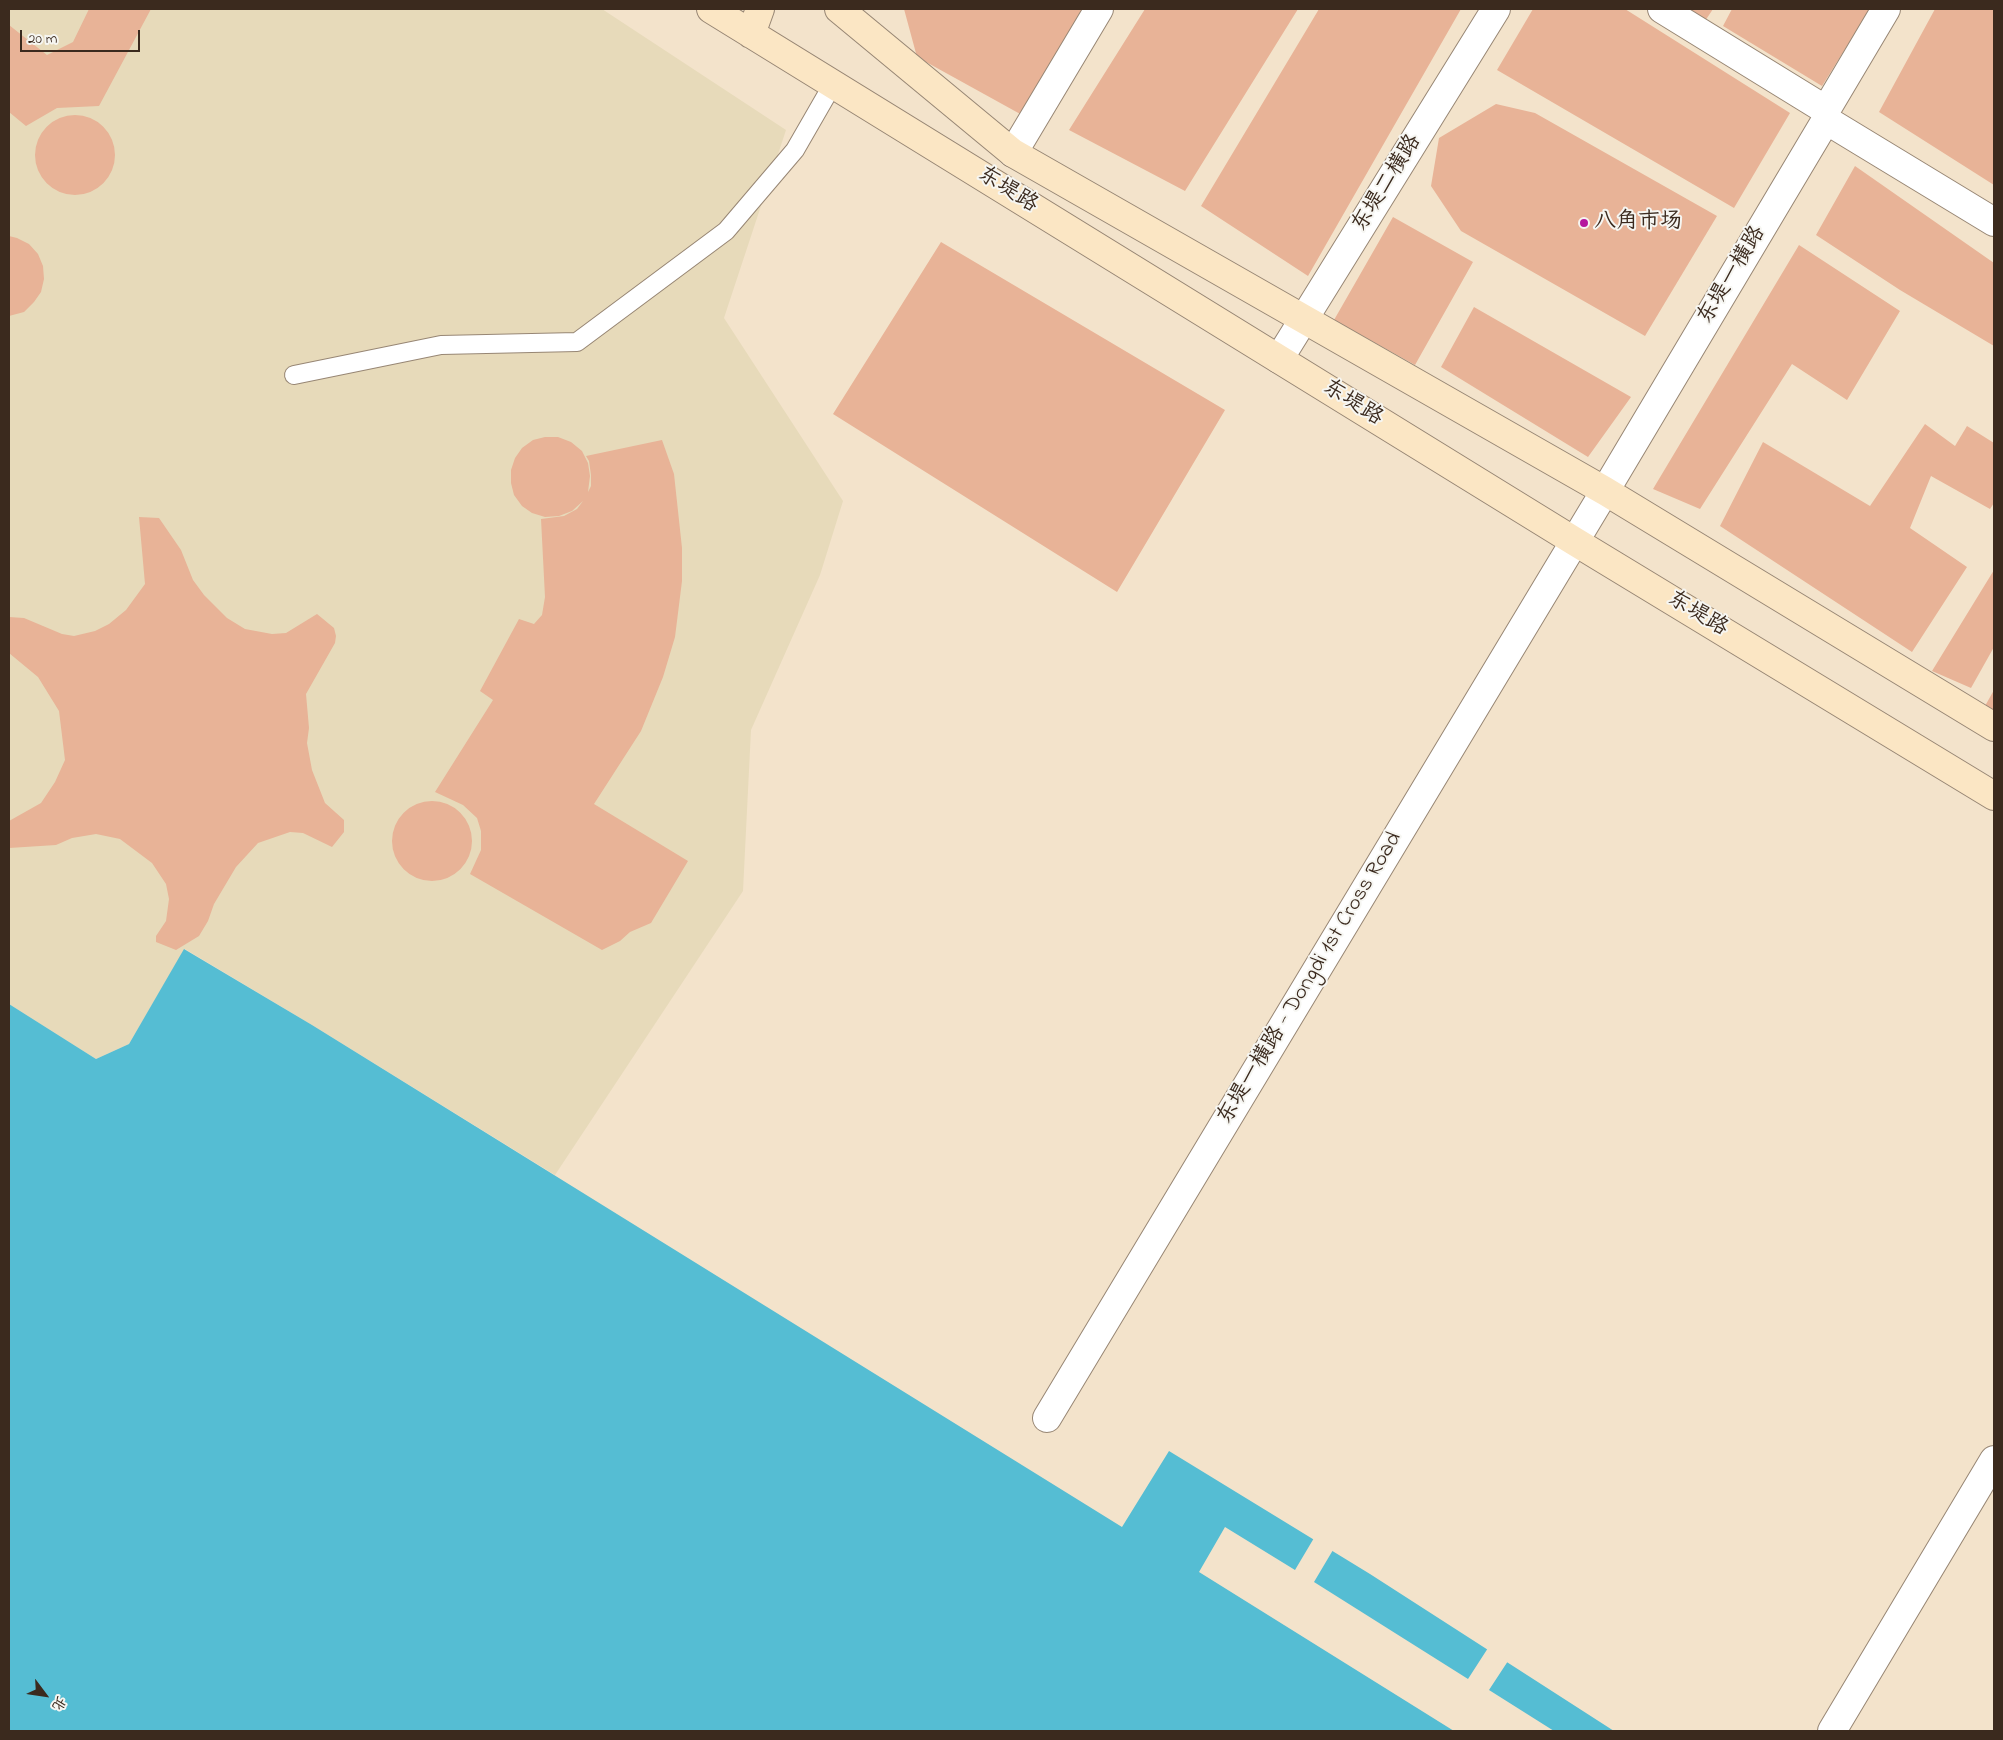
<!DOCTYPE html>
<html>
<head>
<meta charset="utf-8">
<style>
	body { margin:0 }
	#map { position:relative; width:2003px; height:1740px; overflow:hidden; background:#f3e3cb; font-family:"Indie Flower","LXGW WenKai TC",sans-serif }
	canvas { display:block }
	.frame { position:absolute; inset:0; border:10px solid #3b2a1e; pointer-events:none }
	.north { position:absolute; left:20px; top:1670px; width:50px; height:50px; -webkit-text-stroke:4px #f6f6f2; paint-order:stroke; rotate:121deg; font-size:14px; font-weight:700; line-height:20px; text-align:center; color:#3b2a1e }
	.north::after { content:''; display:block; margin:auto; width:18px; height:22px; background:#3b2a1e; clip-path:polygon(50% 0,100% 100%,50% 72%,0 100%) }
	.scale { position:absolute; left:20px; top:30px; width:120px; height:22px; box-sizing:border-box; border:2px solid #3b2a1e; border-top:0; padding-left:6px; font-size:15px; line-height:18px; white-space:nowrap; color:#3b2a1e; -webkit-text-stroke:4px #f6f6f2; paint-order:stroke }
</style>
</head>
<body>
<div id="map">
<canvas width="2003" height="1740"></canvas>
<div class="frame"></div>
<div class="north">北</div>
<div class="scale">20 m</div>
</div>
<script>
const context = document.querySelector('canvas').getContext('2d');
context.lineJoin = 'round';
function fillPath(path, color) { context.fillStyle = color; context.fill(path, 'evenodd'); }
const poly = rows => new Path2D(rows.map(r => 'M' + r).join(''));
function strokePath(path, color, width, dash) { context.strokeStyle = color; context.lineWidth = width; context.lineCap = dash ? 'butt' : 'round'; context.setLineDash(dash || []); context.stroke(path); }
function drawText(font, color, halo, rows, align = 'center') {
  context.font = font + ' "Indie Flower","LXGW WenKai TC",sans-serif'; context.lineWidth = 4; context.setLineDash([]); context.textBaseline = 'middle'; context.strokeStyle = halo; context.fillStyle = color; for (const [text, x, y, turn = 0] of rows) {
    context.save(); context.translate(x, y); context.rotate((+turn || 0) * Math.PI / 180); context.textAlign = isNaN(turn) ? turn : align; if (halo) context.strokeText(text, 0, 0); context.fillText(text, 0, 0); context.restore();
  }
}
const built = poly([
	[9,9,602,9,786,130,724,318,843,501,820,575,751,730,743,891,555,1175,312,1025,185,949,129,1044,96,1059,9,1004]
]);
const water = poly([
	[184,949,312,1025,1122,1527,1169,1451,1370,1574,1614,1731,9,1731,9,1004,96,1059,129,1044]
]);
const pier = poly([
	[1225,1527,1295,1570,1314,1538,1333,1550,1314,1582,1468,1679,1488,1648,1508,1661,1489,1690,1554,1731,1454,1731,1199,1572]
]);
const building = poly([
	[89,9,151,9,99,106,57,108,26,126,9,112,9,25,47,55,73,42],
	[904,9,1082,9,1022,115,917,57],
	[1145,9,1298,9,1185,191,1069,130],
	[1319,9,1461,9,1308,276,1201,206],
	[1533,9,1625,9,1790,113,1734,208,1497,70],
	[1678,9,1713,9,1703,24],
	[1732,9,1870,9,1822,86,1723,26],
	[1935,9,1994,9,1994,185,1879,112],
	[1496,104,1535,113,1717,216,1645,336,1461,231,1431,186,1439,138],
	'35 155a40 40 0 1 1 80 0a40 40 0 1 1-80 0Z',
	[1855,166,1994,263,1994,346,1900,290,1816,235],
	[1393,217,1473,262,1415,365,1334,320],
	[9,236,17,238,29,244,38,254,43,266,44,279,41,292,34,302,24,312,9,316],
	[941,242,1225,410,1117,592,833,414],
	[1799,245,1900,311,1847,400,1792,364,1700,509,1653,489],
	[1474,307,1631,397,1588,457,1441,367],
	[1925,424,1955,446,1967,426,1994,443,1994,503,1990,509,1931,476,1910,528,1967,567,1912,652,1720,526,1763,442,1870,506],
	[545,437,558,437,571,442,582,451,588,463,590,476,588,492,591,486,591,475,589,461,586,456,662,440,674,474,682,548,682,581,675,637,663,677,641,731,594,804,688,861,651,923,630,932,620,941,602,950,470,874,481,850,481,831,477,818,463,805,435,792,493,700,480,691,519,619,534,624,542,615,545,597,541,519,564,516,577,509,583,501,572,511,559,516,545,517,532,513,522,506,514,495,511,483,511,470,515,458,522,448,533,440],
	[139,517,159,518,181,550,193,580,204,595,227,618,245,629,272,634,286,633,317,614,334,628,336,636,335,643,306,694,309,728,307,743,312,770,325,803,344,820,344,832,332,847,303,833,290,832,258,843,236,867,214,904,208,921,199,936,176,950,156,942,156,936,166,921,169,899,166,884,152,863,120,839,96,834,72,838,56,845,9,848,9,821,41,803,55,782,65,760,59,711,38,677,9,653,9,617,24,618,62,634,74,636,95,631,109,624,126,610,145,584],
	[1994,570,1994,647,1971,688,1932,671],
	[1994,690,1994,712,1985,706],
	'392 841a40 40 0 1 1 80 0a40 40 0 1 1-80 0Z'
]);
const service = poly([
	[294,375,441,345,577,342,726,231,795,150,833,84]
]);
const minor = poly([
	[1662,9,1826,110],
	[1826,120,1994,222],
	[1013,153,1099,9],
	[1279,359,1496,9],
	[1047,1418,1605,491,1826,120,1826,110,1886,9],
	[1832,1731,1994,1460]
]);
const secondary = poly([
	[711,9,1574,541,1994,796],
	[839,9,1013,153,1605,491,1994,727],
	[751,34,760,9]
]);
const markers = [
	[1584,223,5,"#b5179e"]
];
const streetNames = [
	["东堤二横路",1388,184,-58],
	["东堤路",1007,191,32],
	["东堤一横路",1733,276,-59],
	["东堤路",1352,404,32],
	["东堤路",1697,615,31],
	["东堤一横路 - Dongdi 1st Cross Road",1311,979,-59]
];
const poiNames = [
	["八角市场",1594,223]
];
fillPath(built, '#e7daba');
fillPath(water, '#55bdd3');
fillPath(pier, '#f3e3cb');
fillPath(building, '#e8b397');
strokePath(service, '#978674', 20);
strokePath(minor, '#978674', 30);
strokePath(secondary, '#978674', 30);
strokePath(service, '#fff', 18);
strokePath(minor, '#fff', 28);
strokePath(secondary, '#fbe6c4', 28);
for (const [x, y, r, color] of markers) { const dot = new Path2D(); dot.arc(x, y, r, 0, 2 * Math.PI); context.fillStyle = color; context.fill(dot); strokePath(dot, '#f6f6f2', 2); }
drawText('22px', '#3b2a1e', '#f6f6f2', streetNames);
drawText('22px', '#3b2a1e', '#f6f6f2', poiNames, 'left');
</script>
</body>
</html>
